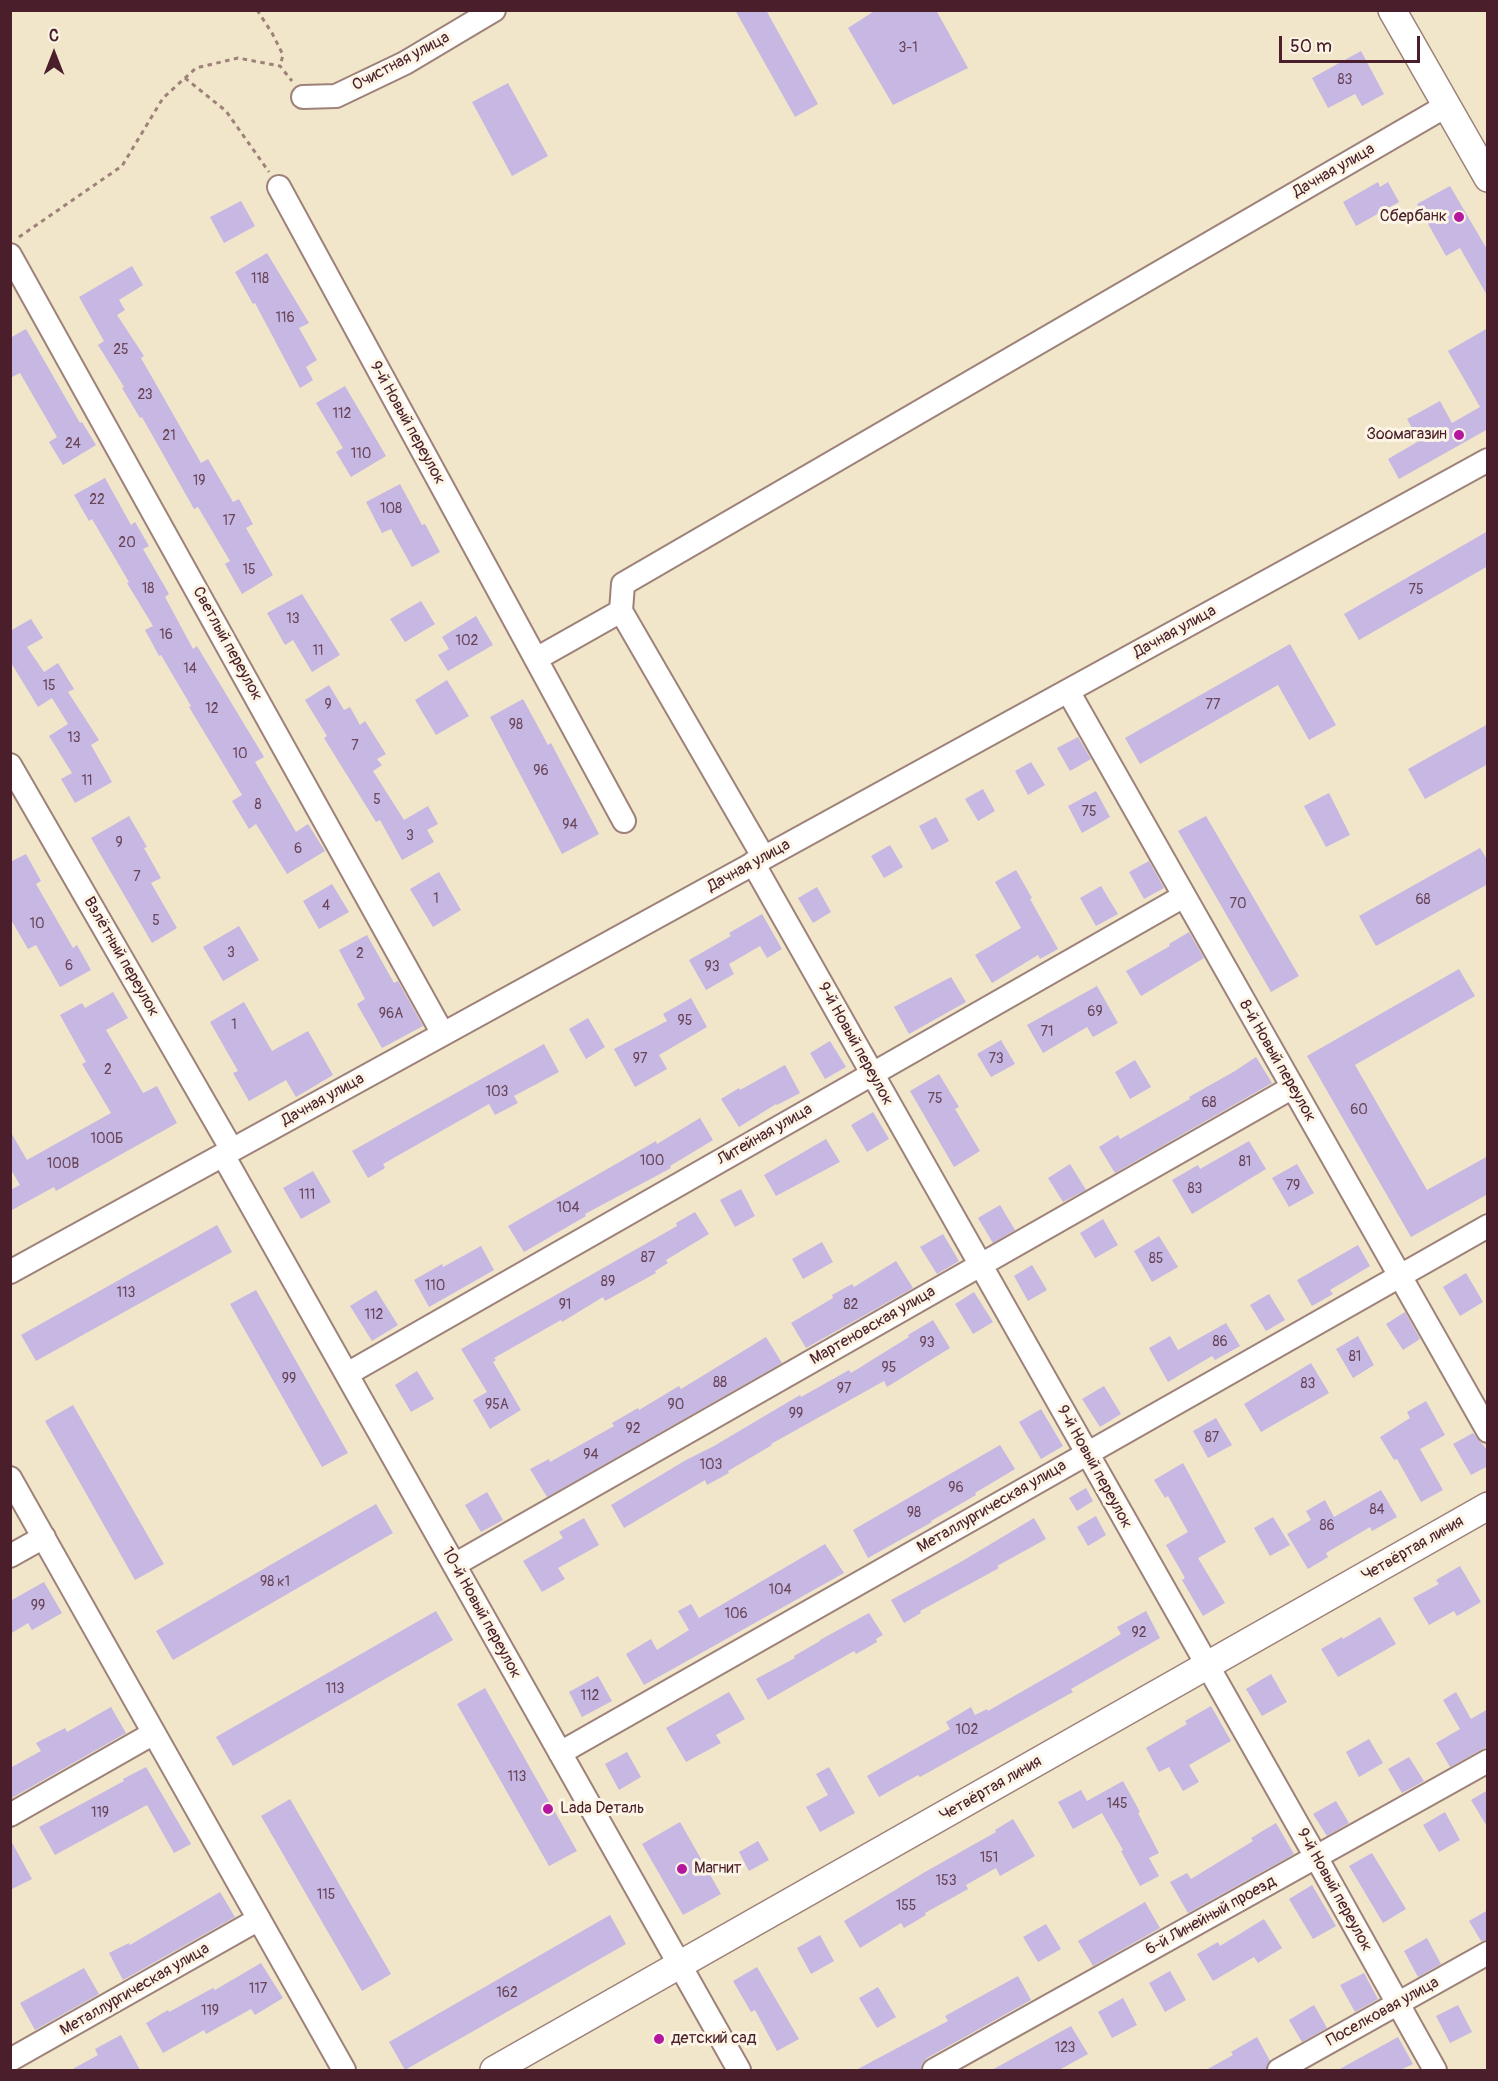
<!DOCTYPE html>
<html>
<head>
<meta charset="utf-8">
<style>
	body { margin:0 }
	#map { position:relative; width:1498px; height:2081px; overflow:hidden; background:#f1e6ca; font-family:Pangolin,sans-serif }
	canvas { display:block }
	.frame { position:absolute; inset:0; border:12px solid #4a1f2b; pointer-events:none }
	.north { position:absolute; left:24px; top:24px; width:60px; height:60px; -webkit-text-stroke:4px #fcf5e5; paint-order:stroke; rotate:0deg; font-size:16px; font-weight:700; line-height:24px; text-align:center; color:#4a1f2b }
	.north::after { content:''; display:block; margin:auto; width:21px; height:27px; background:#4a1f2b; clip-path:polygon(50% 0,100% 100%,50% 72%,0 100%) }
	.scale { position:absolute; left:1279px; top:36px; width:141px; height:27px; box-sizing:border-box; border:3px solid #4a1f2b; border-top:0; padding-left:8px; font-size:18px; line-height:21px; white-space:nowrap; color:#4a1f2b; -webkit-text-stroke:4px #fcf5e5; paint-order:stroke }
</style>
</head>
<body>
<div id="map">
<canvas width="1498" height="2081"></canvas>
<div class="frame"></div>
<div class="north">С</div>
<div class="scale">50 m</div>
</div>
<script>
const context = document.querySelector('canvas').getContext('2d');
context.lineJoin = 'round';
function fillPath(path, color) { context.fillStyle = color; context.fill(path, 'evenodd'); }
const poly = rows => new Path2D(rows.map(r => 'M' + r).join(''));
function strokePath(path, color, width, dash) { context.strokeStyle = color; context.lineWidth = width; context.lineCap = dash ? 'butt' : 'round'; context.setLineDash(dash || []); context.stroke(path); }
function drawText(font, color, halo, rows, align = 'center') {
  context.font = font + ' Pangolin,sans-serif'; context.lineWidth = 6; context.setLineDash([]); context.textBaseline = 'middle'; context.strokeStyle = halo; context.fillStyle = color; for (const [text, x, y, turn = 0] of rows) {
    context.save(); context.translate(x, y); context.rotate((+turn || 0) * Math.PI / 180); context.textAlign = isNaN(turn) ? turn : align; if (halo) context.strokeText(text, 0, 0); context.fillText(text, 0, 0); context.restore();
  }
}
const building = poly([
	[735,10,766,10,818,104,795,117],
	[876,10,936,10,968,68,893,105,848,28],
	[1361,51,1384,94,1362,106,1355,94,1328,108,1312,78],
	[508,83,548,156,512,176,472,102],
	[1378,182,1380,187,1388,182,1399,202,1356,226,1343,202],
	[1450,186,1488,251,1488,297,1460,248,1446,256,1417,204],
	[241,201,255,226,224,243,210,217],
	[267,253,309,323,299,328,317,360,306,367,313,380,300,388,255,303,253,304,235,272],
	[132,266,143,285,119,300,125,310,117,315,144,356,141,358,201,463,208,459,233,502,239,499,253,524,246,528,273,575,242,594,225,564,230,561,198,507,194,509,142,417,140,418,122,388,124,387,98,345,104,341,79,297],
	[1488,328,1488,429,1399,479,1388,459,1419,441,1407,419,1440,401,1452,423,1480,407,1448,351],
	[26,329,80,423,82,422,96,445,63,465,49,442,57,437,20,373,10,378,10,338],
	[345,386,386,456,351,477,336,452,343,448,316,403],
	[105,478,131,525,135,522,149,546,143,549,169,594,165,597,193,649,197,646,264,757,255,762,296,832,308,824,325,851,287,874,256,824,249,829,232,801,242,795,189,707,191,706,161,655,159,656,145,630,153,626,127,583,129,582,92,519,89,521,74,495],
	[400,484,422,525,425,524,440,552,412,567,391,529,382,533,366,502],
	[1488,531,1488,566,1359,640,1344,614],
	[302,594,340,655,312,672,293,640,285,645,267,613],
	[421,601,435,624,405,642,390,619],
	[476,616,493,645,448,671,438,655,449,649,442,637],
	[31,619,43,638,27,647,44,672,58,663,74,689,68,692,99,740,91,745,112,782,75,803,61,779,72,773,49,736,68,724,52,698,38,707,10,661,10,631],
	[1290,644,1336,725,1309,740,1278,685,1140,764,1125,738],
	[447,680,469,716,436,735,415,700],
	[329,685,344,710,350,707,360,725,365,721,386,754,377,759,382,765,373,771,404,820,428,806,438,824,427,830,434,842,402,860,380,820,376,822,324,738,327,736,305,700],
	[523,699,548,745,551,743,599,834,562,854,490,717],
	[1488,724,1488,764,1425,799,1408,769],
	[1078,737,1091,759,1070,771,1057,748],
	[1031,762,1045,785,1028,795,1015,771],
	[983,789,995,811,978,821,965,799],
	[1096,791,1110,817,1082,833,1068,806],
	[1329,793,1350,835,1326,847,1304,806],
	[129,816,147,847,144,848,161,878,151,883,177,928,152,943,91,838],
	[1206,816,1299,976,1271,992,1178,831],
	[936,817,949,841,932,850,919,826],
	[890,845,903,867,884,878,871,856],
	[1480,848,1488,861,1488,884,1376,946,1359,916],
	[26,854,41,881,36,884,73,948,77,945,91,970,60,987,36,945,28,949,10,918,10,862],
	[1149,861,1164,888,1144,899,1129,872],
	[1016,870,1032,898,1030,899,1058,949,1040,959,1038,955,992,983,975,955,1021,928,995,882],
	[439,872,461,910,433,927,410,889],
	[332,884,349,912,319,929,303,901],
	[1101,886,1118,914,1096,926,1080,898],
	[817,887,831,912,813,923,798,898],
	[762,914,782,949,767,958,760,946,729,964,734,974,706,990,689,960,731,936,729,933],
	[239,926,259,960,223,981,203,947],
	[1189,932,1204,958,1141,996,1126,971,1170,946,1169,944],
	[367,935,394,983,398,981,423,1026,382,1048,357,1004,365,999,339,950],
	[1459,969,1475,996,1355,1065,1427,1190,1488,1156,1488,1194,1411,1237,1307,1056],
	[951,977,966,1002,909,1034,894,1007],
	[1097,986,1118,1023,1093,1037,1087,1027,1043,1053,1027,1025],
	[113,992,128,1018,106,1030,143,1093,157,1086,177,1123,56,1191,54,1187,10,1211,10,1190,20,1185,10,1168,10,1131,27,1160,111,1113,82,1064,86,1062,60,1015,82,1003,85,1008],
	[691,998,707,1027,659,1055,667,1069,635,1087,614,1049,667,1021,663,1014],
	[244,1002,272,1051,308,1031,333,1075,296,1097,286,1080,249,1101,233,1073,238,1071,210,1022],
	[588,1018,605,1047,586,1059,569,1029],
	[1001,1040,1015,1064,991,1077,977,1054],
	[830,1041,846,1067,825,1079,810,1053],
	[544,1044,559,1072,514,1096,518,1103,495,1115,489,1104,383,1164,385,1168,368,1178,352,1151],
	[1256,1057,1272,1083,1115,1173,1099,1147,1118,1135,1120,1139,1190,1099,1189,1097,1235,1071],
	[1135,1060,1151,1087,1130,1099,1115,1072],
	[785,1065,800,1093,777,1105,776,1104,739,1127,721,1099,739,1088,740,1090],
	[939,1074,959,1107,955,1109,980,1151,954,1167,910,1091],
	[873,1112,889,1139,867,1152,851,1125],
	[700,1118,713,1140,670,1166,671,1168,585,1214,586,1216,524,1252,508,1226,656,1141,657,1144],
	[826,1139,840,1162,776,1196,764,1175],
	[1249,1141,1266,1169,1192,1214,1172,1180,1198,1165,1200,1169],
	[1070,1164,1086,1190,1063,1202,1048,1178],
	[1297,1164,1314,1193,1289,1207,1272,1178],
	[313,1171,331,1202,301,1219,283,1188],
	[741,1189,755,1216,735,1227,720,1200],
	[1000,1205,1015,1230,993,1243,978,1218],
	[695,1212,709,1234,666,1260,668,1263,655,1271,656,1273,605,1301,603,1297,562,1322,561,1320,494,1358,496,1360,493,1362,521,1410,490,1429,473,1400,487,1392,461,1349,677,1226,676,1223],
	[1103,1219,1118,1245,1095,1258,1080,1233],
	[217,1225,232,1252,36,1361,21,1335],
	[943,1234,959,1261,937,1274,920,1247],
	[1159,1236,1178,1267,1152,1282,1134,1251],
	[822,1242,833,1262,803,1279,792,1259],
	[1358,1245,1370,1266,1330,1290,1333,1294,1312,1306,1297,1280],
	[481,1246,494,1270,429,1307,414,1280,442,1264,443,1267],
	[896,1261,913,1288,806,1348,791,1323,833,1298,832,1295,852,1284,854,1287],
	[1032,1265,1047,1290,1028,1301,1014,1276],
	[1466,1273,1483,1302,1460,1316,1443,1287],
	[256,1290,348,1453,322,1467,230,1304],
	[376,1290,398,1325,372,1341,350,1306],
	[974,1292,993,1322,973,1334,955,1304],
	[1269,1294,1285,1320,1266,1331,1250,1305],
	[1405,1312,1420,1339,1403,1350,1386,1324],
	[933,1320,950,1348,887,1387,884,1381,771,1444,772,1445,728,1471,729,1473,707,1485,705,1480,624,1528,611,1505,686,1460,714,1446,800,1395,801,1397,849,1370,851,1373,909,1337,908,1335],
	[1226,1323,1240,1346,1215,1360,1212,1356,1168,1382,1149,1348,1170,1336,1178,1350],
	[1358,1336,1374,1365,1353,1378,1336,1349],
	[766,1337,782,1363,547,1497,530,1469,549,1459,550,1462,614,1426,612,1423,638,1408,639,1410,679,1386,681,1389],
	[1311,1363,1329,1393,1261,1432,1244,1404],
	[417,1371,434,1399,411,1412,395,1385],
	[1104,1386,1121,1414,1100,1427,1082,1399],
	[1426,1401,1445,1435,1420,1449,1443,1490,1421,1502,1397,1459,1394,1460,1380,1437,1410,1418,1407,1412],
	[73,1405,164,1564,135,1580,45,1421],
	[1041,1409,1063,1446,1041,1459,1019,1422],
	[1216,1418,1232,1445,1208,1458,1193,1431],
	[1473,1433,1488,1451,1488,1466,1471,1475,1453,1444],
	[1000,1445,1015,1469,975,1493,976,1495,931,1521,932,1522,868,1558,853,1530],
	[1183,1463,1226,1542,1198,1558,1225,1603,1203,1616,1182,1580,1185,1578,1166,1545,1188,1532,1168,1496,1165,1498,1154,1480],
	[1086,1488,1093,1501,1077,1511,1069,1498],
	[1381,1490,1397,1517,1372,1531,1370,1527,1326,1553,1328,1557,1308,1569,1287,1534,1311,1520,1306,1511,1325,1500,1334,1517],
	[487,1492,503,1520,481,1532,465,1505],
	[376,1504,393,1533,173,1660,156,1631],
	[1096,1516,1106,1535,1088,1546,1077,1527],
	[1273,1517,1290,1545,1270,1556,1254,1528],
	[584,1518,599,1545,558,1568,565,1579,542,1592,523,1561,563,1538,559,1532],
	[1034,1518,1046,1539,997,1566,999,1568,920,1611,921,1613,904,1623,891,1600,959,1563],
	[825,1544,844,1573,644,1685,626,1654,651,1639,657,1650,689,1630,678,1611,691,1604,699,1618],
	[1460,1566,1481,1602,1457,1616,1454,1611,1429,1625,1413,1598,1439,1584,1436,1580],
	[44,1582,62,1613,32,1630,28,1623,10,1634,10,1601],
	[436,1611,453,1640,233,1766,216,1737],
	[1146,1611,1160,1638,1071,1689,1073,1692,920,1777,918,1775,879,1797,867,1776,950,1729,946,1722,971,1707,975,1715,987,1709,988,1711,1084,1656,1121,1634,1117,1627],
	[869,1613,883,1635,876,1639,877,1642,856,1654,854,1651,768,1700,756,1679,795,1658,794,1656,820,1641,820,1640],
	[1380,1617,1396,1644,1338,1677,1321,1649,1342,1637,1343,1639],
	[1271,1674,1287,1702,1262,1716,1246,1689],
	[598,1676,612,1701,582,1717,569,1692],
	[485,1688,577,1851,549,1866,457,1704],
	[729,1692,745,1719,716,1735,721,1743,686,1762,666,1728],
	[1456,1692,1471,1719,1488,1709,1488,1746,1450,1767,1436,1743,1460,1729,1443,1700],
	[1211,1706,1231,1741,1189,1765,1199,1782,1183,1791,1169,1767,1159,1772,1146,1748,1187,1724,1185,1721],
	[111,1707,126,1733,10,1799,10,1768,41,1751,36,1743,65,1728,67,1732],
	[1369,1739,1383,1763,1359,1777,1346,1752],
	[627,1752,641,1777,619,1790,605,1764],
	[1409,1757,1424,1781,1402,1793,1388,1769],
	[146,1767,191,1844,174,1853,147,1805,55,1855,39,1827,124,1781,123,1779],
	[829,1767,855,1813,820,1832,806,1807,828,1795,816,1774],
	[1123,1781,1140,1812,1138,1813,1159,1853,1149,1858,1159,1876,1140,1886,1121,1851,1123,1850,1102,1813,1073,1829,1058,1802,1081,1790,1087,1801],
	[1488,1790,1488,1828,1471,1800],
	[290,1799,391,1974,362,1991,261,1816],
	[1336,1801,1349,1823,1327,1836,1313,1814],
	[1445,1812,1460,1840,1439,1852,1423,1825],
	[1013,1819,1035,1856,1000,1876,996,1868,966,1885,968,1889,925,1913,926,1915,904,1928,901,1923,860,1948,844,1921,925,1872,996,1832,995,1830],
	[680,1822,721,1894,683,1915,642,1844],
	[1276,1823,1294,1854,1188,1913,1170,1882,1187,1873,1191,1879,1253,1841,1251,1838],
	[10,1839,32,1879,10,1890],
	[758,1841,769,1860,749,1871,739,1852],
	[1372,1853,1406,1909,1383,1923,1349,1866],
	[1312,1885,1336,1926,1313,1939,1289,1899],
	[220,1892,235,1917,123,1980,109,1953,129,1943,130,1945],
	[1145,1902,1160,1928,1093,1966,1078,1941],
	[1488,1910,1488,1940,1481,1941,1469,1921],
	[610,1915,626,1944,405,2070,389,2042],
	[1264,1919,1282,1948,1258,1963,1254,1957,1213,1981,1197,1954,1218,1942,1220,1946],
	[1046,1924,1061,1949,1038,1962,1023,1937],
	[820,1935,834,1961,811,1974,797,1948],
	[1427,1938,1441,1964,1418,1977,1404,1951],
	[261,1963,283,1998,255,2015,251,2009,206,2034,204,2030,163,2053,146,2023,168,2010,169,2012,213,1988,215,1990],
	[757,1967,799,2039,777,2051,755,2010,751,2012,733,1981],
	[84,1968,99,1994,35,2030,20,2003],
	[1170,1971,1186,2000,1165,2012,1149,1983],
	[1364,1973,1378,1999,1355,2012,1340,1985],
	[1018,1976,1031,2000,927,2058,922,2064,921,2070,856,2070,948,2021,945,2016],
	[878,1987,896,2017,877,2028,859,1998],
	[1123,1998,1137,2025,1112,2038,1098,2012],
	[1314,2005,1327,2028,1302,2042,1289,2020],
	[1458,2005,1472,2032,1450,2043,1436,2016],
	[1071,2026,1088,2054,1059,2070,992,2070],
	[121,2035,140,2070,71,2070,98,2055,95,2049],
	[1257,2037,1270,2061,1266,2070,1206,2070,1233,2055,1231,2052],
	[1398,2037,1413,2064,1400,2070,1338,2070]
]);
const path = poly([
	[257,10,272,33,283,55,280,66],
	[185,78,226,111,269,172],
	[19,237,122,166,163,98,196,68,238,58,280,66,292,81]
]);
const minor = poly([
	[303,97,336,96,405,63,494,10],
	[279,187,624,821],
	[10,255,443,1034],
	[621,611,623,584,1446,106],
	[536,659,621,611,764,858],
	[1068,691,1488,1431],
	[10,765,232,1150],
	[753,863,1316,1857,1435,2070],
	[223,1155,739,2070],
	[10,1272,1488,460],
	[347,1374,1184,896],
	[10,1478,344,2070],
	[10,1556,44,1537],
	[454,1565,1293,1087],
	[560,1753,1488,1226],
	[10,1815,154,1733],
	[10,2060,259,1919],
	[934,2070,1488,1761],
	[1279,2070,1488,1953]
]);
const tertiary = poly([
	[1392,10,1488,178],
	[494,2070,1488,1506]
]);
const markers = [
	[1459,217,6,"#b5179e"],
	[1459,435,6,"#b5179e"],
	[548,1809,6,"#b5179e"],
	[682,1869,6,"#b5179e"],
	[659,2039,6,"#b5179e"]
];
const numberNames = [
	["3-1",908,48],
	["83",1345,80],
	["118",260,279],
	["116",285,318],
	["25",121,350],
	["23",145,395],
	["112",342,414],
	["21",169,436],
	["24",73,444],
	["110",361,454],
	["19",199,481],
	["22",97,500],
	["108",391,509],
	["17",229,521],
	["20",127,543],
	["15",249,570],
	["18",148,589],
	["75",1416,590],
	["13",293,619],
	["16",166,635],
	["102",467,641],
	["11",318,651],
	["14",190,669],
	["15",49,686],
	["9",328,705],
	["77",1213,705],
	["12",212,709],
	["98",516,725],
	["13",74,738],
	["7",355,746],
	["10",240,754],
	["96",541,771],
	["11",87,781],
	["5",377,800],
	["8",258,805],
	["75",1089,812],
	["94",570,825],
	["3",410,836],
	["9",119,843],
	["6",298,849],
	["7",137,877],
	["1",436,899],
	["68",1423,900],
	["70",1238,904],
	["4",326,906],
	["5",156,921],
	["10",37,924],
	["3",231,953],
	["2",360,954],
	["6",69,966],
	["93",712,967],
	["69",1095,1012],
	["96А",391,1014],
	["95",685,1021],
	["1",234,1025],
	["71",1047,1032],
	["97",640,1059],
	["73",996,1059],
	["2",108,1070],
	["103",497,1092],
	["75",935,1099],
	["68",1209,1103],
	["60",1359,1110],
	["100Б",107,1139],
	["100",652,1161],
	["81",1245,1162],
	["100В",63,1164],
	["79",1293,1186],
	["83",1195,1189],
	["111",307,1195],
	["104",568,1208],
	["87",648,1258],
	["85",1156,1259],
	["89",608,1282],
	["110",435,1286],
	["113",126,1293],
	["91",565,1305],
	["82",851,1305],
	["112",374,1315],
	["86",1220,1342],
	["93",927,1343],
	["81",1355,1357],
	["95",889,1368],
	["99",289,1379],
	["88",720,1383],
	["83",1308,1384],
	["97",844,1389],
	["95А",497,1405],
	["90",676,1405],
	["99",796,1414],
	["92",633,1429],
	["87",1212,1438],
	["94",591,1455],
	["103",711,1465],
	["96",956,1488],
	["84",1377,1510],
	["98",914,1513],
	["86",1327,1526],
	["98 к1",275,1582],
	["104",780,1590],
	["99",38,1606],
	["106",736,1614],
	["92",1139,1633],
	["113",335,1689],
	["112",590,1696],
	["102",967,1730],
	["113",517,1777],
	["145",1117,1804],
	["119",100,1813],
	["151",989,1858],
	["153",946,1881],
	["115",326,1895],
	["155",906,1906],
	["117",258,1989],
	["162",507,1993],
	["119",210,2011],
	["123",1065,2048]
];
const streetNames = [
	["Очистная улица",401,62,-28],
	["Дачная улица",1334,171,-30],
	["9-й Новый переулок",407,423,61],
	["Дачная улица",1175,632,-29],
	["Светлый переулок",227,644,61],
	["Дачная улица",749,866,-29],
	["Взлётный переулок",121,957,60],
	["9-й Новый переулок",855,1044,61],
	["8-й Новый переулок",1277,1061,60],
	["Дачная улица",323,1100,-29],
	["Литейная улица",765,1135,-30],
	["Мартеновская улица",873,1326,-30],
	["9-й Новый переулок",1094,1467,61],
	["Металлургическая улица",992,1507,-30],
	["Четвёртая линия",1413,1549,-30],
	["10-й Новый переулок",481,1613,61],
	["Четвёртая линия",991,1789,-30],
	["9-й Новый переулок",1334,1890,61],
	["6-й Линейный проезд",1211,1916,-29],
	["Металлургическая улица",135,1990,-30],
	["Поселковая улица",1383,2012,-29]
];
const poiNames = [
	["Сбербанк",1447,217,"right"],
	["Зоомагазин",1447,435,"right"],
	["Lada Dеталь",560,1809],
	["Магнит",694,1869],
	["детский сад",671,2039]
];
fillPath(building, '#c6b7e3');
strokePath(minor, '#9e827a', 26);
strokePath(tertiary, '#9e827a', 30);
strokePath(path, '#9e827a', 3, [4.5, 4.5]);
strokePath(minor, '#fff', 22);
strokePath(tertiary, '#fff', 27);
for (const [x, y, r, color] of markers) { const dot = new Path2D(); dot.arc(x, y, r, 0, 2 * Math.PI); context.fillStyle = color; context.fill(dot); strokePath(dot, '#fcf5e5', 2); }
drawText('14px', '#694559', null, numberNames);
drawText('16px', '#4a1f2b', '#fcf5e5', streetNames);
drawText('16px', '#4a1f2b', '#fcf5e5', poiNames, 'left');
</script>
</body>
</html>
